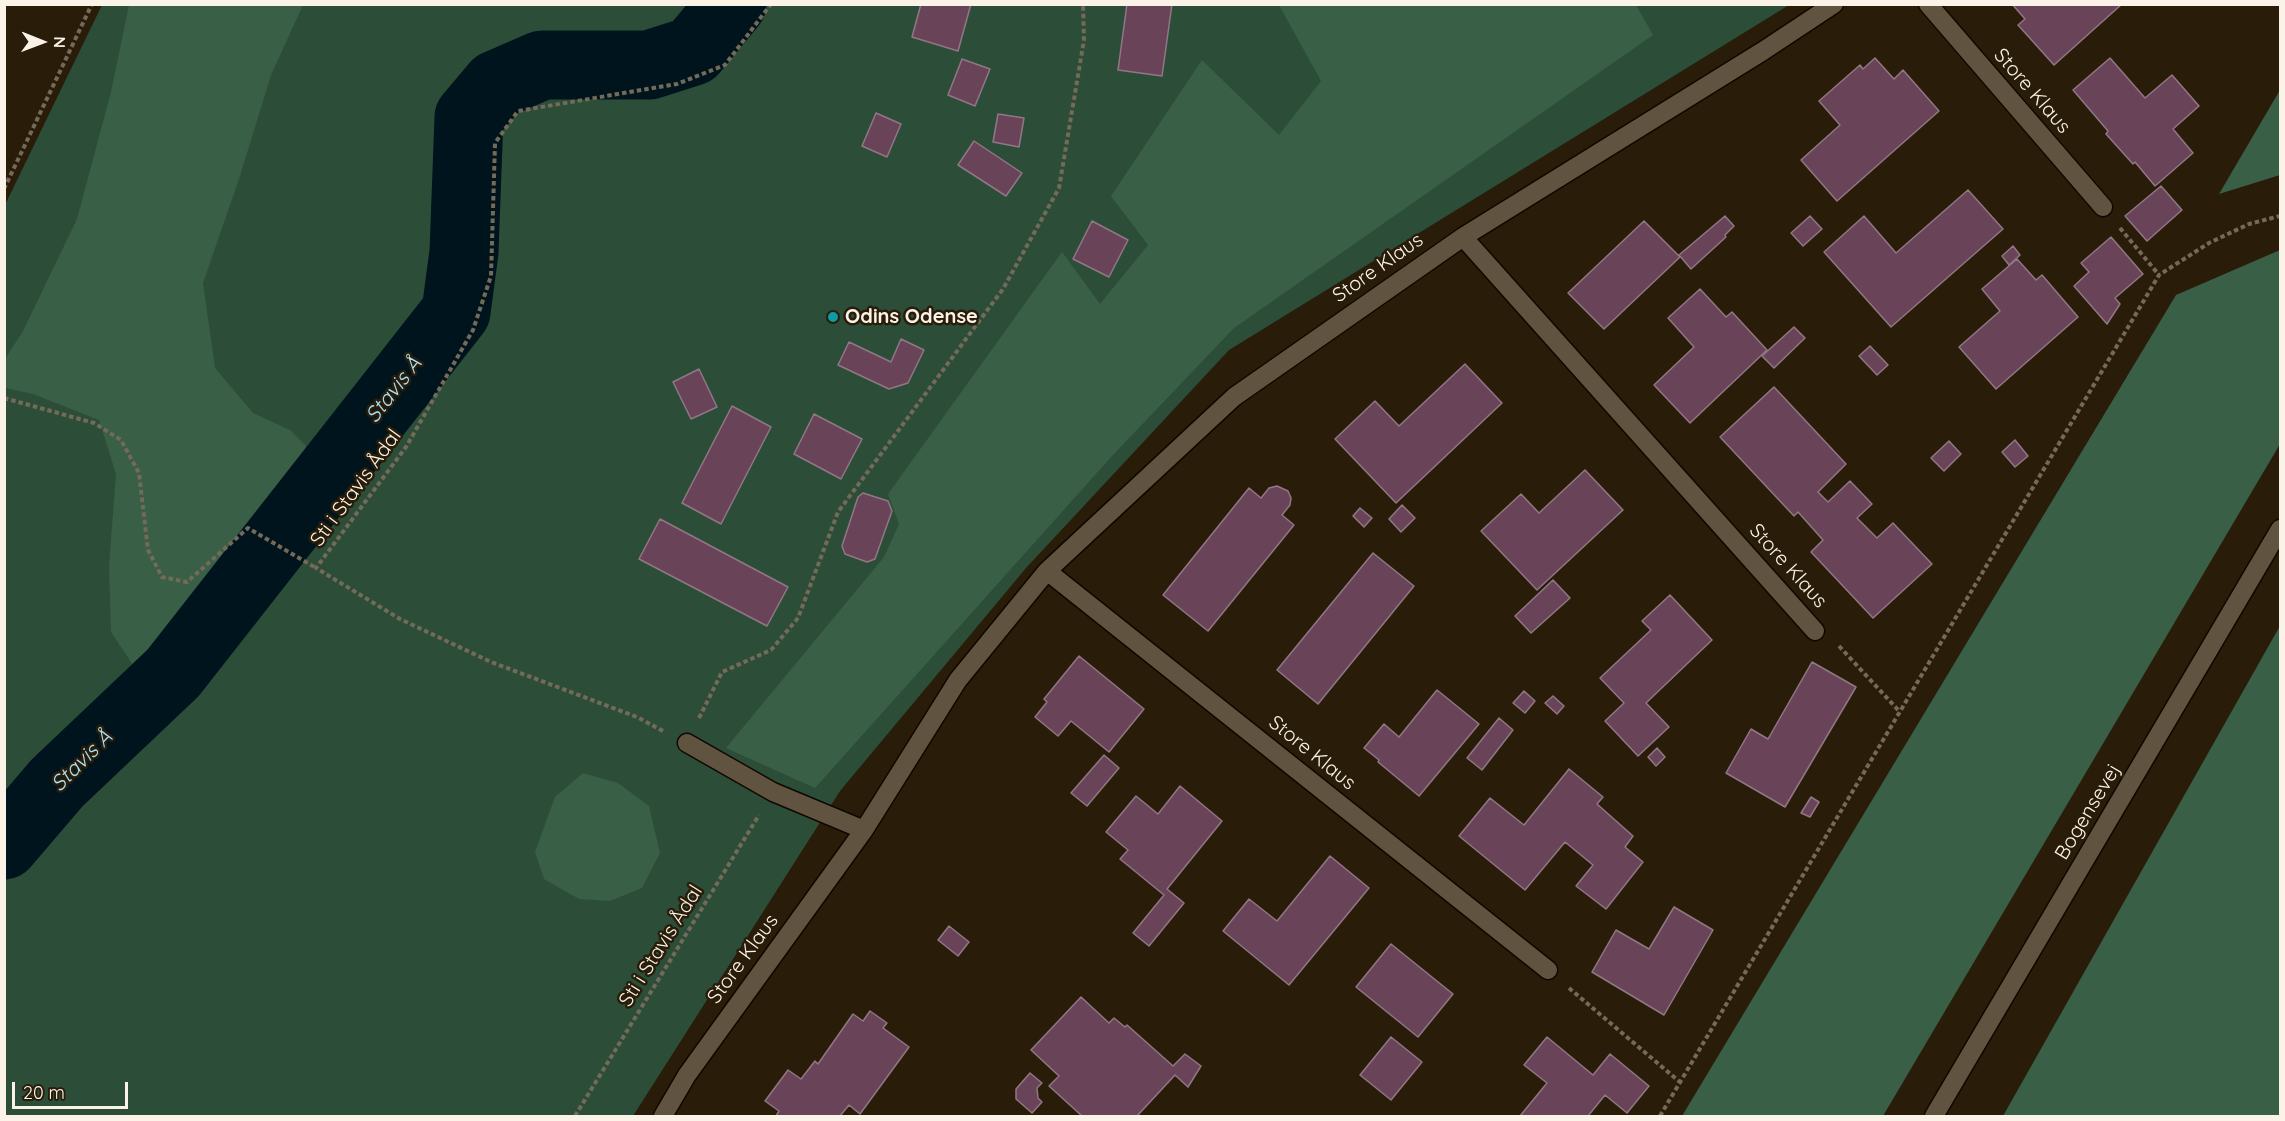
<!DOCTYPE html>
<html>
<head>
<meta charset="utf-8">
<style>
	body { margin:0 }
	#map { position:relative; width:2285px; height:1121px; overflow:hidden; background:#291d0a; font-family:Quicksand,sans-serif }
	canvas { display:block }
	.frame { position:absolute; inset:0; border:6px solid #fbf3e7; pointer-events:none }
	.north { position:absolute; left:12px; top:12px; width:60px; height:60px; -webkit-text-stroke:4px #291d0a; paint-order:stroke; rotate:91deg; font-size:16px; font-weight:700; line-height:24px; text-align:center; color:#fbf3e7 }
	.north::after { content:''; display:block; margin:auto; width:21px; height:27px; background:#fbf3e7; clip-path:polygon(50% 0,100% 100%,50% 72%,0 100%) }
	.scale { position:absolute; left:12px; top:1082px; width:116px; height:27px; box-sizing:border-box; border:3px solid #fbf3e7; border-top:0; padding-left:8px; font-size:18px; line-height:21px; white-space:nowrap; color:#fbf3e7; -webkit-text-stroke:4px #291d0a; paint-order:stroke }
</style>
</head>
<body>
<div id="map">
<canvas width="2285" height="1121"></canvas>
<div class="frame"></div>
<div class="north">N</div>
<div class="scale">20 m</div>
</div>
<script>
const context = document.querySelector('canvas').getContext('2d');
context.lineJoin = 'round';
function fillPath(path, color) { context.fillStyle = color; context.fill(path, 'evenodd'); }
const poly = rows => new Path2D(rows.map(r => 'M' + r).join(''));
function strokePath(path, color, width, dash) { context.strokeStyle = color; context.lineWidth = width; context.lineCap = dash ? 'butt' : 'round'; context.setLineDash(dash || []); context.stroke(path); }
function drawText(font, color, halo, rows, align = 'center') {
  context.font = font + ' Quicksand,sans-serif'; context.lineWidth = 5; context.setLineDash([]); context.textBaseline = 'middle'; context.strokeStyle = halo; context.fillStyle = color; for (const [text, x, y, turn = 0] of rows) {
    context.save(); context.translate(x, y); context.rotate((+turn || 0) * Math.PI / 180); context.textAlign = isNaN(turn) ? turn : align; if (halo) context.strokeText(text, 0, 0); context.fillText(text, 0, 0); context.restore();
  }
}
const green = poly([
	[102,5,1789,5,1229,350,1026,568,840,791,633,1116,5,1116,4,207]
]);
const forest = poly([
	[129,5,303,5,271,75,239,179,203,283,215,368,253,413,290,430,306,446,291,496,220,595,163,665,133,665,111,632,109,566,116,474,99,420,33,394,5,388,5,359,23,331,77,219,111,92],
	[1279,5,1636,5,1653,35,1234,328,1112,456,815,788,726,748,884,557,899,524,888,494,1062,252,1100,304,1148,245,1111,196,1202,60,1279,135,1321,81],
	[2280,90,2280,175,2219,194],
	[2280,250,2280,444,1883,1116,1682,1116,2176,295],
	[2280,626,2280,1116,2003,1116,2272,640],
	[583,773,618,783,649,806,660,853,642,888,610,901,579,899,544,879,535,852,555,797]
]);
const river = poly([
	[4,845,57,783,173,673,456,312,464,252,469,117,496,85,542,65,649,65,693,51,732,4]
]);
const building = poly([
	[921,4,971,4,958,51,912,37,921,4],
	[1127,4,1172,4,1162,76,1118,70,1127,4],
	[2012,4,2122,4,2054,65,2018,25,2025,19,2012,4],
	[1875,58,1894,79,1903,70,1939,111,1837,201,1801,160,1840,125,1819,101,1860,65,1863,69,1875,58],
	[2110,58,2145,98,2172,75,2199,106,2173,129,2193,153,2155,186,2135,162,2133,164,2106,134,2108,131,2073,90,2110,58],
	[962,59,990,69,975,106,948,95,962,59],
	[876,113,901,124,887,157,862,146,876,113],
	[998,114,1024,118,1019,147,993,142,998,114],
	[974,141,1022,173,1006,196,958,165,974,141],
	[2161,186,2182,210,2147,241,2125,216,2161,186],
	[1968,190,2003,229,1891,327,1824,252,1864,216,1896,253,1968,190],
	[1725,216,1734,226,1725,235,1726,237,1691,269,1679,255,1725,216],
	[1810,216,1822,229,1803,246,1791,233,1810,216],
	[1092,221,1128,240,1109,277,1073,259,1092,221],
	[1644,221,1680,257,1604,329,1568,293,1644,221],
	[2111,237,2143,274,2115,298,2120,304,2107,324,2074,286,2089,272,2081,263,2111,237],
	[2013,246,2020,255,2009,265,2002,256,2013,246],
	[2017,259,2036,280,2042,275,2078,317,1996,389,1959,347,2000,311,1982,289,2017,259],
	[1700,289,1726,317,1732,312,1767,350,1690,423,1654,385,1694,347,1668,318,1700,289],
	[1794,327,1805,338,1774,368,1762,356,1794,327],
	[901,339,924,350,908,383,889,389,838,365,849,342,891,362,901,339],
	[1870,346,1888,365,1877,375,1859,356,1870,346],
	[1465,364,1502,403,1396,503,1335,439,1375,401,1399,426,1465,364],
	[699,369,717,407,691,419,673,382,699,369],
	[1774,387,1846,464,1818,492,1828,502,1850,481,1872,504,1857,518,1877,538,1893,523,1932,564,1873,618,1811,552,1823,540,1798,512,1794,516,1720,437,1774,387],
	[732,406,771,427,721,524,682,503,732,406],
	[814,414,862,439,841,479,794,454,814,414],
	[2015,440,2028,456,2015,467,2002,452,2015,440],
	[1949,441,1961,454,1944,471,1931,458,1949,441],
	[1585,470,1623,510,1537,590,1481,531,1521,494,1539,513,1585,470],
	[1277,486,1288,491,1291,498,1290,505,1282,515,1294,525,1208,631,1163,595,1249,488,1261,498,1269,488,1277,486],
	[863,493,888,501,892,511,875,559,867,562,845,554,842,546,858,497,863,493],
	[1402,505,1415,518,1401,532,1389,519,1402,505],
	[1360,508,1372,518,1364,527,1353,516,1360,508],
	[660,519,788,587,767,626,639,559,660,519],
	[1373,553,1414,586,1318,704,1277,670,1373,553],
	[1553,580,1570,598,1531,633,1515,616,1553,580],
	[1670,595,1712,640,1646,703,1669,727,1638,756,1605,721,1624,703,1600,678,1651,630,1642,621,1670,595],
	[1079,656,1144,709,1109,752,1071,721,1058,736,1035,717,1047,702,1044,699,1079,656],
	[1812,662,1856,687,1785,807,1726,773,1751,729,1768,739,1812,662],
	[1437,690,1479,724,1419,796,1378,762,1379,760,1364,748,1384,724,1399,737,1437,690],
	[1524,691,1535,701,1525,713,1513,703,1524,691],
	[1553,696,1564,706,1557,714,1545,703,1553,696],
	[1499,718,1513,730,1482,770,1467,758,1499,718],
	[1657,748,1665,757,1656,766,1648,757,1657,748],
	[1104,755,1119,768,1087,806,1071,793,1104,755],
	[1569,769,1603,797,1597,804,1633,836,1625,847,1643,862,1606,909,1576,886,1593,865,1565,842,1525,890,1459,836,1490,798,1524,825,1569,769],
	[1180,786,1222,821,1167,889,1184,903,1149,946,1133,933,1164,895,1120,859,1128,850,1106,832,1136,796,1158,814,1180,786],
	[1811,797,1819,802,1810,817,1801,813,1811,797],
	[1330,856,1369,888,1289,985,1223,931,1249,899,1277,921,1330,856],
	[1674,907,1713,930,1664,1015,1592,972,1616,930,1649,949,1674,907],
	[949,926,969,942,958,956,938,940,949,926],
	[1391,944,1453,994,1418,1037,1356,987,1391,944],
	[1081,997,1109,1023,1114,1018,1125,1027,1127,1025,1173,1066,1185,1054,1201,1066,1188,1087,1175,1075,1137,1116,1082,1116,1049,1086,1059,1076,1031,1050,1081,997],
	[870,1011,887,1023,883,1028,909,1047,860,1114,849,1105,840,1116,776,1116,779,1111,765,1101,788,1070,801,1079,815,1061,818,1064,853,1014,863,1021,870,1011],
	[1391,1037,1422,1062,1391,1100,1360,1075,1391,1037],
	[1547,1037,1593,1075,1610,1054,1649,1086,1627,1113,1605,1095,1588,1116,1520,1116,1547,1083,1524,1065,1547,1037],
	[1030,1073,1042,1083,1037,1088,1038,1098,1042,1102,1032,1113,1016,1099,1016,1089,1030,1073]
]);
const path = poly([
	[4,189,92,4],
	[2120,228,2159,275],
	[4,398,94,423,121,440,139,473,148,550,162,577,187,582,248,528,316,568],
	[1839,646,1900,712],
	[699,718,722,672,771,650,798,618,838,512,1003,289,1059,188,1084,40,1083,4],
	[663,731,637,717,491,662,400,619,316,568,406,447,473,330,491,276,495,143,518,111,677,84,725,65,771,4],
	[1569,988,1681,1083],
	[575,1116,759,815],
	[1660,1116,2159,275,2209,243,2249,224,2280,216]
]);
const minor = poly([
	[1928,4,2103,207],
	[1463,237,1815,631],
	[1047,571,1548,970],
	[687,743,773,792,864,830],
	[663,1116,687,1075,864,830,958,680,1047,571,1234,397,1463,237,1763,51,1834,4]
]);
const secondary = poly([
	[1934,1116,2280,529]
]);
const markers = [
	[833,317,6,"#0f9aa8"]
];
const streetNames = [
	["Store Klaus",2032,91,49],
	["Store Klaus",1378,268,-35],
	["Sti i Stavis Ådal",356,488,-54],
	["Store Klaus",1788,566,48],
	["Store Klaus",1312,753,39],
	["Bogensevej",2088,812,-59],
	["Sti i Stavis Ådal",661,946,-58],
	["Store Klaus",743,959,-54]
];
const poiNames = [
	["Odins Odense",845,317]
];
const waterNames = [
	["Stavis Å",394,390,-52],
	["Stavis Å",82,761,-45]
];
fillPath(green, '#2c4e39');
fillPath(forest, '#395f47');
strokePath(river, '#00141d', 69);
fillPath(building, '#694459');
strokePath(building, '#907784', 1.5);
strokePath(minor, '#110700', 21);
strokePath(secondary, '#110700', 21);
strokePath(path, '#746a59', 4, [4.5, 3]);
strokePath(minor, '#60533f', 18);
strokePath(secondary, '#60533f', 18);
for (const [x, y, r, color] of markers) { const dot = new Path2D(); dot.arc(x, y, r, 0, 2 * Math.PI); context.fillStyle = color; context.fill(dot); strokePath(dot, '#291d0a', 2); }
drawText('20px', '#fbf3e7', '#291d0a', streetNames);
drawText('bold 20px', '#fbf3e7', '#291d0a', poiNames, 'left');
drawText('italic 21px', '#a7e3fe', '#291d0a', waterNames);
</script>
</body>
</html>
